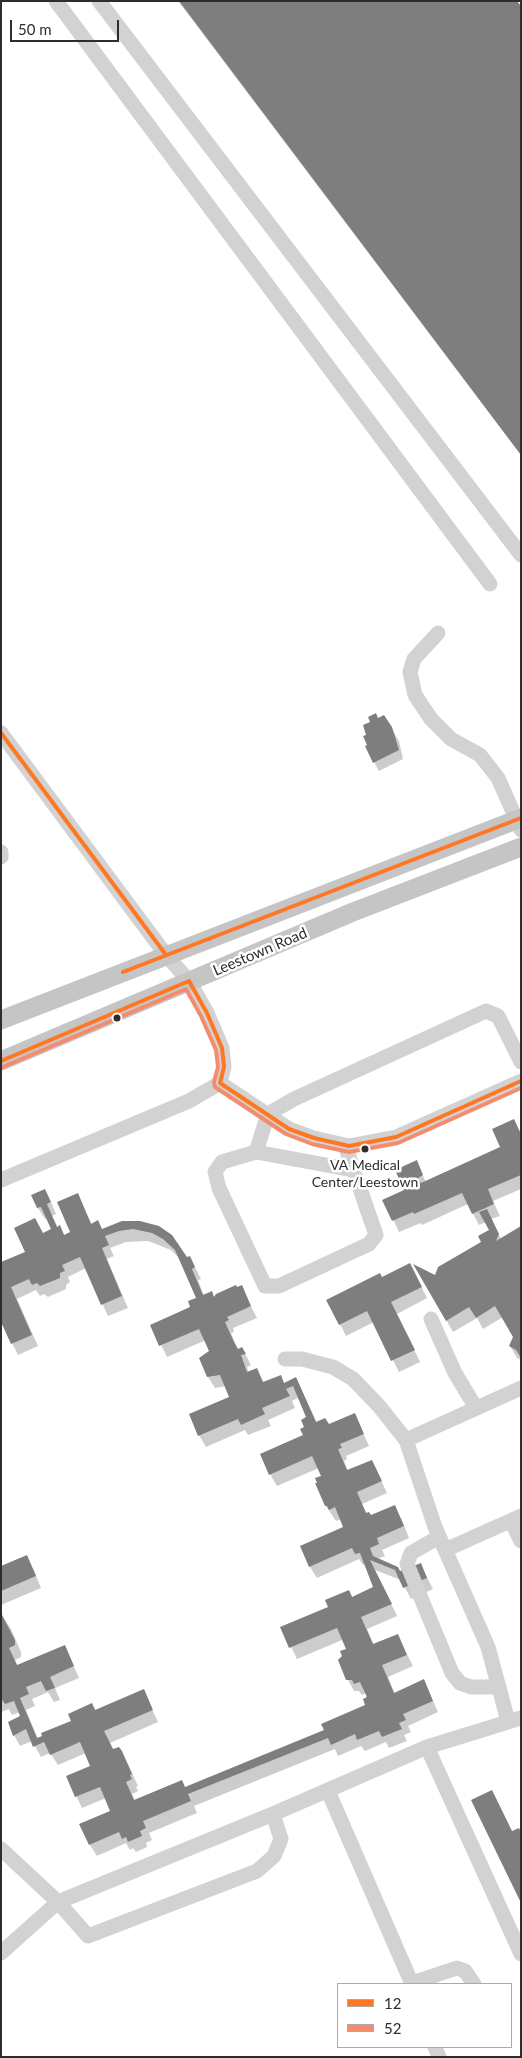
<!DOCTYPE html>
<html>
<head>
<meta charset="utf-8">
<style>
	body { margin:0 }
	#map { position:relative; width:522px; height:2058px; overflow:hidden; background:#fff; font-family:Lato,sans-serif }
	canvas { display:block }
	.frame { position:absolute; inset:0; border:2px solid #2d2d2d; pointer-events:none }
	.legend { position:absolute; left:337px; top:1983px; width:175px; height:65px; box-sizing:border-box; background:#fff; border:1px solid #ababab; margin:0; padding:6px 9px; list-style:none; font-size:15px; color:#2d2d2d }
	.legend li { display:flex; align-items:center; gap:10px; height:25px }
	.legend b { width:25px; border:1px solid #ababab }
	.scale { position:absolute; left:10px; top:20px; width:109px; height:22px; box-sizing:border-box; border:2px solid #2d2d2d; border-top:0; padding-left:6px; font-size:15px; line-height:18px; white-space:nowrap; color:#2d2d2d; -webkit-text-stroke:4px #fff; paint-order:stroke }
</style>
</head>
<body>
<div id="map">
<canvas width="522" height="2058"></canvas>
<div class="frame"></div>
<ul class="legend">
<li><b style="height:6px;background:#ff7723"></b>12</li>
<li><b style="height:6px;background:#f58b6d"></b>52</li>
</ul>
<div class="scale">50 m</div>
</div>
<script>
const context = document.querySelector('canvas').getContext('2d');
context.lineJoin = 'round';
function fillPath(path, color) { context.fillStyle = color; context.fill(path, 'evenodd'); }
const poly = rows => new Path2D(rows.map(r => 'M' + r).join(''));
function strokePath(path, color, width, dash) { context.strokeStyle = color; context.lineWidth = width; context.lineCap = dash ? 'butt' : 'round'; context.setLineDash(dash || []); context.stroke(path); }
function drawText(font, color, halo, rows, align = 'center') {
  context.font = font + ' Lato,sans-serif'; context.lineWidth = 5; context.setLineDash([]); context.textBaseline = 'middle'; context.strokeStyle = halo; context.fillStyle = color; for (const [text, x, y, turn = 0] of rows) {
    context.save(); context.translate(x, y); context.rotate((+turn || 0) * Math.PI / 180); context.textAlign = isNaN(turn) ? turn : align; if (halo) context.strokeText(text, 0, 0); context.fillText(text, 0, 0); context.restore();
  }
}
const shadow = poly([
	[178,1,516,1,521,8,521,455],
	[384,716,399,741,403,759,379,771,374,762,368,735,372,722],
	[521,1134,521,1189,493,1201,500,1216,491,1219,501,1239,521,1228,521,1360,517,1358,510,1346,514,1337,503,1317,483,1329,477,1318,453,1332,416,1267,435,1276,483,1242,491,1231,486,1222,479,1225,468,1204,422,1225,421,1223,399,1232,384,1200,406,1191,416,1162,426,1182,502,1147],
	[78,1195,92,1225,102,1230,158,1227,187,1259,190,1257,201,1279,198,1280,204,1296,215,1299,241,1287,257,1318,233,1328,234,1332,231,1333,238,1350,242,1348,251,1365,247,1367,249,1373,256,1370,264,1383,284,1384,296,1378,317,1423,328,1425,354,1414,369,1446,346,1456,347,1459,344,1461,348,1471,372,1461,387,1493,362,1504,367,1514,371,1517,401,1518,409,1538,382,1550,385,1556,377,1559,400,1573,420,1564,433,1589,411,1599,401,1580,375,1570,397,1616,367,1629,374,1645,397,1635,413,1666,388,1677,395,1694,424,1681,438,1712,408,1726,411,1732,404,1735,407,1741,389,1748,386,1742,365,1751,361,1746,338,1756,335,1749,194,1806,197,1813,149,1833,152,1840,146,1843,147,1847,136,1852,133,1848,130,1850,126,1843,97,1856,90,1845,112,1811,106,1798,82,1808,67,1777,92,1766,86,1753,58,1765,50,1753,41,1757,32,1741,20,1746,14,1735,22,1717,20,1712,12,1715,9,1709,1,1712,1,1614,11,1629,21,1652,21,1657,15,1660,18,1667,65,1647,79,1678,55,1688,60,1700,54,1702,48,1692,32,1699,35,1706,26,1710,38,1739,72,1721,92,1704,96,1711,143,1691,158,1722,110,1743,113,1751,121,1752,128,1764,138,1786,136,1787,138,1791,132,1794,135,1801,185,1788,326,1731,367,1705,366,1693,362,1695,359,1691,354,1691,348,1680,348,1650,342,1640,297,1659,282,1628,330,1607,349,1591,353,1598,375,1587,366,1564,363,1565,359,1559,317,1578,310,1567,302,1546,345,1528,341,1519,336,1521,326,1506,322,1477,319,1468,277,1486,270,1474,305,1435,308,1418,299,1397,292,1401,295,1408,268,1420,271,1426,248,1435,245,1430,206,1447,199,1435,230,1398,226,1386,215,1388,208,1377,201,1358,211,1352,206,1340,167,1357,152,1326,192,1308,198,1298,180,1259,171,1250,148,1241,126,1242,110,1248,114,1256,107,1259,128,1308,108,1316,86,1268,68,1277,70,1282,66,1285,66,1289,48,1297,44,1294,40,1296,36,1290,17,1299,38,1346,18,1355,12,1343,1,1263,26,1253,43,1234,53,1230,47,1218,45,1219,38,1208,51,1202,56,1214,52,1216,58,1228,60,1227,65,1236,71,1233],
	[416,1276,427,1298,397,1314,420,1362,399,1372,374,1322,346,1336,328,1300,382,1279],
	[1,1564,3,1567,33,1568,41,1588,1,1605]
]);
const building = poly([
	[179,1,517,1,521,6,521,455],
	[376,713,378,718,384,715,392,727,399,750,373,763,365,746,367,745,363,736,366,735,363,725,370,722,368,717],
	[514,1119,521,1134,521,1175,488,1189,494,1204,472,1214,462,1193,414,1214,413,1212,392,1221,382,1200,404,1190,395,1170,417,1160,423,1175,418,1178,421,1183,500,1147,492,1129],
	[45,1189,51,1202,47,1204,57,1227,60,1225,64,1235,70,1232,57,1202,78,1193,91,1224,98,1220,102,1229,122,1221,140,1221,159,1226,172,1235,187,1257,190,1256,195,1267,192,1269,203,1295,212,1291,214,1297,216,1294,236,1285,237,1287,242,1285,251,1306,227,1317,229,1320,225,1322,234,1342,238,1349,242,1347,246,1354,241,1355,247,1372,257,1368,263,1382,281,1375,284,1383,296,1377,316,1422,325,1418,329,1424,355,1413,364,1434,340,1444,342,1448,338,1449,347,1470,372,1460,382,1481,357,1492,366,1513,369,1512,371,1515,395,1505,404,1526,377,1538,379,1544,370,1548,373,1556,398,1567,400,1571,421,1563,427,1578,403,1588,395,1570,370,1560,392,1604,361,1617,373,1644,398,1634,407,1655,382,1665,394,1693,424,1679,433,1701,403,1714,406,1720,399,1723,402,1729,382,1737,379,1731,357,1740,355,1734,331,1745,328,1738,188,1794,191,1801,143,1821,146,1828,140,1831,142,1836,128,1842,126,1837,122,1839,119,1832,89,1845,79,1824,110,1811,100,1787,75,1797,66,1776,90,1766,80,1742,50,1755,44,1742,33,1747,26,1729,13,1736,8,1722,20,1716,14,1701,5,1704,1,1698,1,1613,15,1640,15,1645,9,1648,17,1665,65,1645,74,1666,50,1677,55,1688,46,1691,41,1681,26,1687,29,1694,20,1698,37,1738,42,1736,41,1733,71,1721,68,1714,92,1703,95,1710,144,1689,153,1710,104,1731,113,1749,119,1747,122,1751,132,1774,130,1775,132,1779,126,1782,134,1800,182,1780,185,1787,324,1730,321,1724,365,1705,363,1699,367,1697,360,1682,354,1684,352,1680,346,1680,338,1660,342,1656,340,1651,346,1649,337,1628,289,1648,280,1627,328,1607,325,1600,349,1590,352,1597,373,1587,360,1553,355,1554,352,1548,309,1567,300,1546,343,1527,335,1507,329,1510,327,1506,325,1506,315,1483,317,1483,315,1478,321,1476,312,1456,269,1475,260,1454,303,1435,300,1429,304,1427,301,1420,306,1417,293,1386,286,1389,290,1396,262,1408,265,1414,241,1425,238,1419,198,1436,189,1414,229,1397,220,1375,207,1377,199,1358,209,1351,199,1329,159,1346,150,1325,190,1307,188,1301,196,1298,175,1250,163,1239,152,1233,133,1229,119,1231,105,1236,109,1245,102,1248,122,1296,101,1305,80,1257,62,1265,65,1271,60,1273,60,1278,40,1286,37,1283,32,1285,29,1279,11,1287,32,1335,11,1344,1,1322,1,1262,25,1252,14,1228,35,1218,43,1233,51,1229,41,1207,37,1208,31,1195],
	[487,1209,499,1234,496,1241,521,1226,521,1358,516,1350,509,1346,513,1337,495,1306,476,1318,469,1307,446,1321,413,1264,435,1275,438,1267,481,1242,478,1236,489,1230,479,1212],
	[410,1263,422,1287,391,1302,415,1350,391,1361,367,1311,339,1325,326,1300,380,1273,382,1277],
	[27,1555,36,1576,1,1591,1,1566],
	[492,1790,512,1831,519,1828,521,1832,521,1903,471,1800]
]);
const minor = poly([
	[56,1,490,584],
	[99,1,521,555],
	[438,633,414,659,410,672,415,695,431,719,451,739,480,755,498,778,521,830],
	[1,733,166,955,189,981,207,1013,222,1048,224,1067,220,1083,189,1101,1,1180],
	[1,852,1,857],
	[220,1083,289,1129,314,1138,349,1146,396,1137,521,1081],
	[345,1145,376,1235,369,1244,279,1286,265,1286,219,1188,215,1172,222,1162,256,1152,268,1114,294,1099,486,1011,498,1016,521,1062],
	[256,1152,353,1170],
	[431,1319,455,1373,476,1408],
	[285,1359,302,1359,333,1367,353,1379,379,1406,406,1440,435,1527,488,1647,508,1721],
	[406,1440,521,1388],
	[511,1521,521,1541],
	[439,1537,411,1553,407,1564,452,1673,460,1683,471,1687,499,1687],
	[445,1550,521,1516],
	[427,1747,521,1954],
	[328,1791,412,1984],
	[1,1849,58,1902,273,1814,427,1747,521,1718],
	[1,1953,58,1902,88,1936,257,1871,274,1856,281,1839,273,1814],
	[412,1983,457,1968,465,1971,474,1984],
	[435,2047,439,2057]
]);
const major = poly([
	[1,1020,521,818],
	[1,1061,353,912,521,847]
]);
const bus1 = poly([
	[1,733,166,955],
	[123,972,521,818],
	[1,1061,189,981,207,1013,222,1048,224,1067,220,1083,289,1129,314,1138,349,1146,396,1137,521,1081]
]);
const bus2 = poly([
	[3,1067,186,989,201,1016,216,1050,218,1067,214,1082,215,1087,286,1134,312,1144,349,1152,398,1143,521,1088]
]);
const markers = [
	[117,1018,4.5,"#2d2d2d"],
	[365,1149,4.5,"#2d2d2d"]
];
const busNames = [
	["VA Medical",365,1165],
	["Center/Leestown",365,1182]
];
const streetNames = [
	["Leestown Road",260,952,-23]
];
fillPath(shadow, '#0003');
fillPath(building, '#7e7e7e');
strokePath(minor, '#d2d2d2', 15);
strokePath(major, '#c5c5c5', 19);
strokePath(bus1, '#ff7723', 4);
strokePath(bus2, '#f58b6d', 4);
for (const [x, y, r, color] of markers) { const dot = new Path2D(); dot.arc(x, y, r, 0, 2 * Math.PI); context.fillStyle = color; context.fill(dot); strokePath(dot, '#fff', 2); }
drawText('14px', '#2d2d2d', '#fff', busNames);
drawText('15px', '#2d2d2d', '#fff', streetNames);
</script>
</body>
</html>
